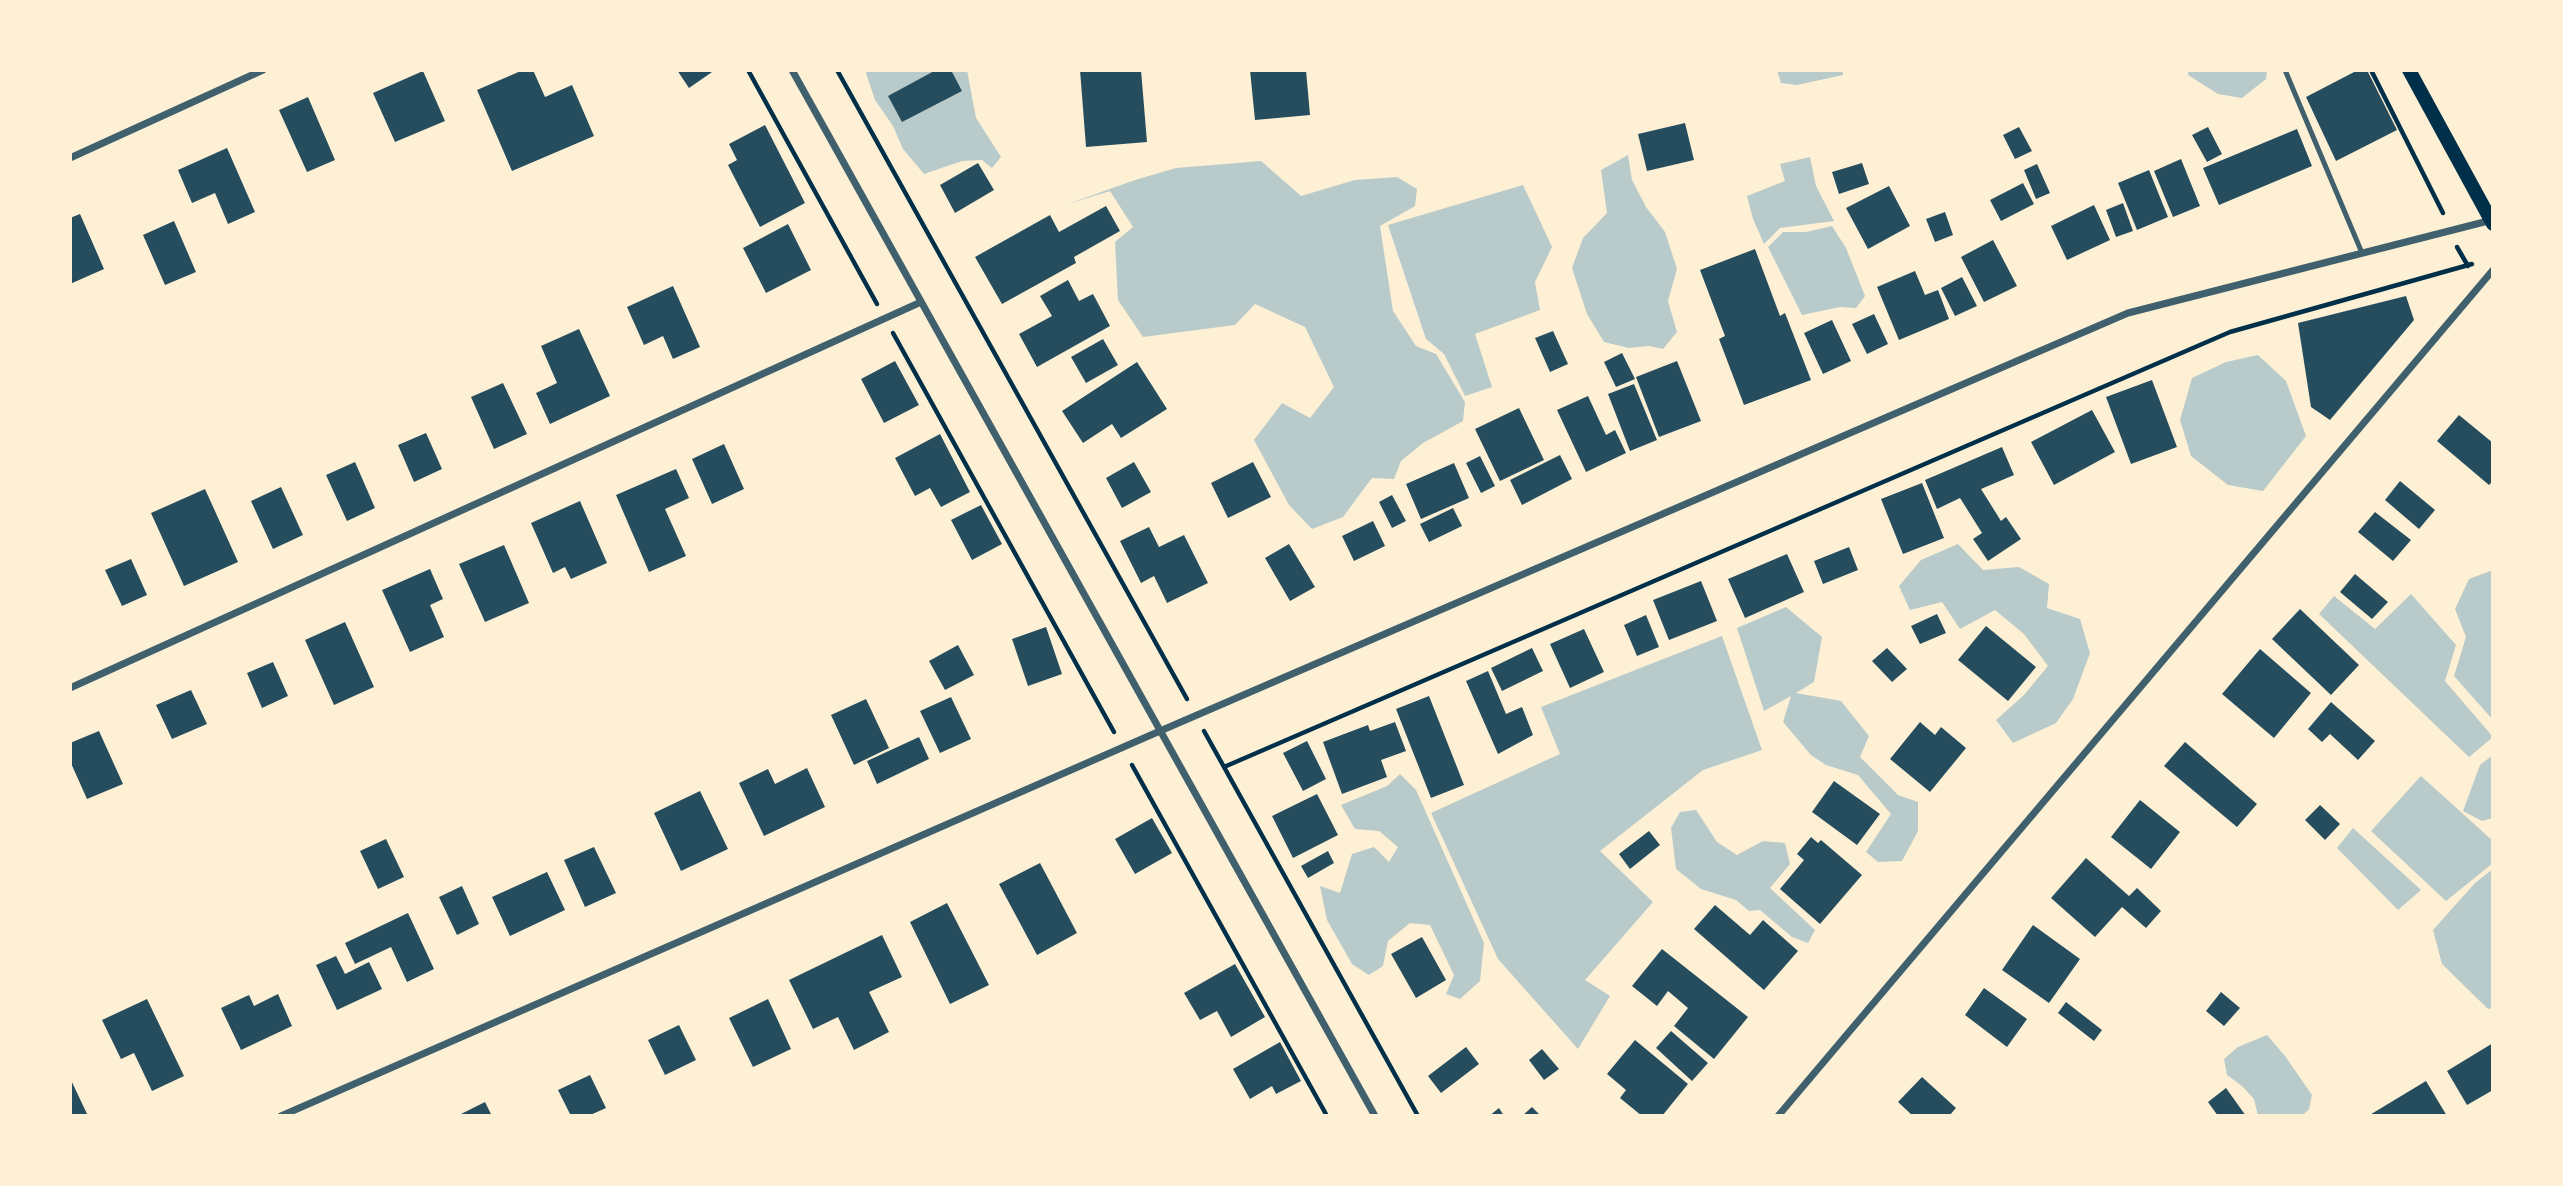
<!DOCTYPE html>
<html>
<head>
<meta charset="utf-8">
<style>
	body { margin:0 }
	#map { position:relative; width:2563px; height:1186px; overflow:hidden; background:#fdf0d5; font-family:"Roboto Condensed",sans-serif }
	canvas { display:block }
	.frame { position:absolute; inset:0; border:72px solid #fdf0d5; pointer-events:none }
</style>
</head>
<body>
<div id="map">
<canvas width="2563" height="1186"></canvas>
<div class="frame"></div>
</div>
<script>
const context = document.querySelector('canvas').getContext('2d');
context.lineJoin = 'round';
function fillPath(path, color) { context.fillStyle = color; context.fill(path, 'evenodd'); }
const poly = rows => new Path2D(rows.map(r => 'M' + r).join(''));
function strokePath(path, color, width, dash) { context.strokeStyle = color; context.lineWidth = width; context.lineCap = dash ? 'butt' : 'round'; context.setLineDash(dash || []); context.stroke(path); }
const green = poly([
	[865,70,967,70,976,118,1001,157,992,168,982,160,962,161,924,174,903,149,893,126,875,100],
	[1777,70,1843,70,1843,75,1797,85,1781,83],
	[2188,70,2267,70,2266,79,2242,98,2218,94,2188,75],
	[1628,155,1632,180,1646,207,1665,232,1677,269,1668,301,1677,332,1663,349,1649,346,1629,348,1604,342,1587,314,1572,268,1583,238,1607,213,1601,170],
	[1810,157,1816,186,1834,221,1780,228,1764,244,1753,219,1747,196,1785,181,1780,164],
	[1261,161,1301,196,1355,180,1397,177,1417,189,1415,206,1380,226,1393,311,1416,346,1436,354,1465,402,1463,421,1423,443,1401,461,1394,479,1372,478,1343,517,1312,529,1289,505,1254,440,1282,403,1310,418,1334,387,1305,327,1255,304,1235,325,1143,337,1118,300,1115,242,1133,227,1110,191,1068,204,1135,180,1176,168],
	[1523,185,1552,247,1535,282,1540,310,1475,334,1492,387,1465,396,1444,354,1426,339,1388,225],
	[1832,226,1846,248,1865,296,1856,308,1840,307,1802,315,1768,247,1783,232,1806,232],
	[2258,355,2286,381,2306,436,2263,491,2228,485,2191,456,2180,420,2192,378,2226,362],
	[1958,544,1983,570,2019,567,2049,584,2047,608,2080,619,2090,653,2073,699,2056,723,2013,743,1996,720,2024,695,2048,666,2024,634,1995,610,1960,629,1942,602,1910,610,1899,586,1921,560],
	[2493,570,2493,720,2454,676,2466,637,2455,609,2469,579],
	[2411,594,2456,645,2445,681,2493,737,2469,757,2319,614,2334,596,2375,629],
	[1786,607,1822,637,1814,682,1796,693,1841,701,1869,736,1860,757,1898,795,1918,802,1918,831,1902,861,1878,862,1866,852,1891,814,1858,775,1826,765,1811,755,1783,722,1791,696,1764,711,1737,628],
	[1722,636,1762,750,1703,770,1600,851,1653,902,1585,980,1610,996,1578,1049,1498,959,1431,813,1560,754,1541,707],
	[2493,755,2493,818,2482,821,2463,811,2480,765],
	[1400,774,1416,790,1484,943,1480,981,1460,999,1446,994,1454,975,1430,925,1410,923,1388,941,1383,966,1369,975,1352,964,1327,920,1320,886,1340,893,1352,854,1374,847,1389,862,1398,847,1379,831,1355,829,1341,805,1387,786],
	[2421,776,2493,841,2493,863,2446,901,2371,831],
	[1696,810,1717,842,1737,855,1763,841,1785,843,1790,864,1770,888,1815,930,1808,943,1792,937,1760,910,1749,911,1736,900,1701,889,1676,869,1671,828,1680,812],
	[2353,828,2421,890,2398,910,2337,848],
	[2493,869,2493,1008,2488,1009,2442,964,2433,930,2475,883],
	[2267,1035,2285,1056,2312,1095,2309,1109,2302,1116,2258,1116,2254,1099,2242,1086,2227,1075,2224,1059,2238,1047]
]);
const building = poly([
	[523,70,533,70,545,97,572,85,594,136,512,171,477,90],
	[677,70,715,70,689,88],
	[936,70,951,70,962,91,902,122,888,96],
	[1080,70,1141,70,1147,142,1086,147],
	[1250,70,1306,70,1310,115,1255,120],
	[2358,70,2367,70,2397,130,2336,161,2306,97],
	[423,71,445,121,395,142,373,93],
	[308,97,335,160,307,172,279,110],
	[1685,123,1694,160,1647,171,1638,134],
	[765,125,805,203,760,227,728,165,737,160,729,144],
	[2019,127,2032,151,2015,159,2003,135],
	[2208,127,2222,154,2207,162,2192,135],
	[2297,129,2312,166,2219,205,2203,168],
	[227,148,255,212,228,224,215,193,192,203,178,170],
	[2181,159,2200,206,2173,217,2154,171],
	[978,163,994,190,955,213,940,185],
	[1862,163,1869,184,1839,194,1832,172],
	[2037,164,2050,193,2036,199,2024,170],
	[2149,170,2168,217,2137,230,2118,183],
	[2023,183,2034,204,2001,221,1990,200],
	[1889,186,1910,226,1868,249,1846,208],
	[2123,203,2133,231,2116,237,2106,210],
	[2094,205,2110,240,2067,260,2051,226],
	[1106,206,1120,231,1074,257,1076,263,1002,304,975,257,1050,215,1059,232],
	[1945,212,1953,235,1935,242,1926,219],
	[80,214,104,269,70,284,70,218],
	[174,221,196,272,165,285,143,235],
	[788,224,811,270,766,293,743,248],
	[1993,240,2017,286,1984,302,1961,257],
	[1755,249,1780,316,1785,313,1811,380,1744,405,1719,339,1725,336,1700,270],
	[1915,271,1925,295,1938,290,1949,319,1899,340,1877,287],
	[1962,277,1977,306,1955,316,1941,288],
	[1068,280,1079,301,1093,294,1110,326,1037,367,1019,334,1052,316,1040,296],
	[673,286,700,347,673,359,663,336,644,345,627,307],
	[2406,296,2414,320,2330,420,2311,407,2298,323],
	[1874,314,1888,344,1867,354,1852,324],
	[1832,320,1851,361,1823,374,1804,333],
	[579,329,610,396,550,424,536,393,557,383,541,346],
	[1553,331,1568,364,1550,372,1535,338],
	[1103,339,1118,365,1086,383,1071,357],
	[1622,353,1635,379,1616,387,1604,362],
	[895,361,919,405,884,423,861,379],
	[1677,361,1701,421,1659,437,1636,377],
	[1137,362,1167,409,1121,438,1112,424,1083,443,1062,411],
	[2152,380,2177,447,2131,464,2106,397],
	[503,383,527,434,494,449,471,397],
	[1634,384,1657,440,1630,451,1608,394],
	[1588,396,1606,435,1615,430,1626,453,1586,472,1557,410],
	[1519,408,1544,460,1500,481,1475,429],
	[2092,410,2115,452,2054,485,2031,442],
	[2459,415,2493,443,2493,481,2489,485,2437,441],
	[426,433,442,469,414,482,398,445],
	[940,434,970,492,941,507,930,488,915,496,895,458],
	[724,444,744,489,712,504,692,459],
	[2002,447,2014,475,1981,489,2001,521,2006,517,2021,539,1988,561,1973,539,1982,533,1960,498,1937,509,1925,480],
	[1560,455,1572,479,1522,505,1510,480],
	[1480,456,1495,486,1481,493,1466,463],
	[355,462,375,508,347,521,326,475],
	[1134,462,1151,492,1122,508,1106,478],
	[1253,462,1271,497,1228,518,1211,483],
	[1454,463,1469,498,1421,519,1406,484],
	[676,469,689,498,665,509,686,556,649,572,616,495],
	[2400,481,2435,510,2419,529,2385,500],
	[1922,483,1944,538,1903,554,1881,499],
	[281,487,303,535,273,549,251,501],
	[205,489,238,562,184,586,151,513],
	[1392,495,1406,521,1392,528,1379,502],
	[580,501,607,563,571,579,565,567,553,573,531,523],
	[981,505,1002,544,972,560,951,520],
	[1453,508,1462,526,1429,542,1420,524],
	[2375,512,2411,540,2393,561,2358,532],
	[1373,521,1385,546,1354,561,1342,536],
	[1149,527,1159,547,1184,535,1208,583,1167,603,1154,576,1141,583,1120,541],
	[1289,544,1315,587,1290,601,1265,558],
	[504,545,529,603,485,622,459,564],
	[1849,547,1858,570,1823,584,1814,561],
	[1787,554,1804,592,1745,618,1728,579],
	[131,559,147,595,122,606,105,570],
	[430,569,443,599,430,605,444,637,410,652,382,590],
	[2355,574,2388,602,2372,619,2340,592],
	[1701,581,1717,621,1669,640,1653,600],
	[2300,609,2359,665,2331,695,2272,639],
	[1937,614,1946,633,1920,644,1911,626],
	[1646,615,1659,647,1637,656,1624,625],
	[345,622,374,687,334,705,305,640],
	[1986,626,2036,667,2008,701,1958,660],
	[1046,627,1062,674,1028,686,1012,639],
	[1584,629,1604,672,1570,688,1550,644],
	[958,645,974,675,945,690,929,661],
	[1532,648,1543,671,1502,691,1491,668],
	[1887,648,1907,669,1892,682,1872,661],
	[2260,649,2311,693,2274,738,2222,694],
	[273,662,288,696,262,708,247,673],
	[1488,671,1506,714,1522,707,1533,735,1498,754,1466,681],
	[191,690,207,724,172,739,156,705],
	[1429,696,1464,785,1431,798,1396,709],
	[951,697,971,739,940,753,920,711],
	[866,699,889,748,854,765,831,715],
	[2331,702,2375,741,2358,760,2330,734,2322,742,2308,729],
	[1395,722,1406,751,1381,760,1387,777,1342,794,1323,742,1368,725,1370,731],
	[1920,722,1935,735,1941,727,1966,748,1930,792,1890,759],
	[99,731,123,784,87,799,70,761,70,743],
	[919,737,929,759,877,784,867,761],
	[1307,741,1326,779,1303,791,1283,753],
	[2185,742,2257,804,2237,827,2164,766],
	[807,768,825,807,764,836,739,783,768,769,775,784],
	[1834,781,1880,814,1857,845,1812,812],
	[700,791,728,849,681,871,654,813],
	[1317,794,1338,835,1293,858,1272,816],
	[2140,800,2180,832,2151,869,2111,837],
	[2320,805,2340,824,2325,840,2305,820],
	[1152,818,1172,853,1135,874,1115,839],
	[1649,831,1660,845,1630,869,1619,854],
	[1811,837,1818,843,1821,840,1862,875,1820,924,1780,889,1804,860,1797,854],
	[386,839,404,877,378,889,360,851],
	[594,847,616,893,585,907,564,860],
	[1328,851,1334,863,1308,878,1301,866],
	[2086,858,2129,896,2137,888,2161,911,2146,928,2122,907,2095,937,2051,898],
	[1040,863,1077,933,1037,955,999,884],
	[547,872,565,910,510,936,492,897],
	[462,886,479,924,457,935,439,897],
	[947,903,989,985,950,1004,910,922],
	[1715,905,1750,935,1763,920,1798,951,1764,990,1694,929],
	[408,913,434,969,407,982,391,947,355,964,345,943],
	[2033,925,2080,959,2049,1003,2002,970],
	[882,935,902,977,869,992,889,1032,854,1050,838,1017,813,1029,789,980],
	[1422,937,1446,980,1416,998,1391,954],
	[1662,949,1748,1017,1714,1059,1674,1026,1688,1008,1668,991,1657,1006,1632,986],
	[336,956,345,974,369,962,382,989,337,1010,316,965],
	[1235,964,1265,1017,1231,1037,1217,1011,1200,1020,1184,993],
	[1984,988,2027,1019,2007,1047,1965,1015],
	[2221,992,2240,1008,2224,1026,2206,1011],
	[278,994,292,1026,241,1050,221,1008,249,995,254,1006],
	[147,999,184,1076,152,1091,134,1053,121,1059,102,1020],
	[768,999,791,1049,753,1067,729,1018],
	[2066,1002,2102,1030,2094,1041,2058,1013],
	[679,1025,696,1060,665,1075,648,1040],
	[1671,1031,1708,1063,1692,1081,1656,1048],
	[1635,1040,1688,1084,1662,1116,1642,1116,1620,1098,1626,1090,1607,1074],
	[1280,1042,1301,1081,1276,1094,1272,1086,1250,1099,1233,1069],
	[2493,1043,2493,1090,2467,1105,2447,1071],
	[1466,1047,1479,1064,1441,1093,1428,1076],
	[1542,1049,1559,1069,1544,1080,1529,1060],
	[590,1075,606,1108,588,1116,571,1116,558,1090],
	[1922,1077,1956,1108,1949,1116,1913,1116,1898,1102],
	[70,1078,88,1116,70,1116],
	[2426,1081,2447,1116,2368,1116],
	[2226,1088,2246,1116,2218,1116,2208,1102],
	[485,1102,492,1116,457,1116],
	[1532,1107,1541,1116,1522,1116],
	[1499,1108,1504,1116,1489,1116]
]);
const path = poly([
	[748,70,877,304],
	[837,70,1187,699],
	[2371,70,2443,213],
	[2457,247,2468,266],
	[893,333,1114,732],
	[1204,731,1418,1116],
	[1132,765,1327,1116],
	[1224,767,2230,332,2472,264]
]);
const service = poly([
	[2285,70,2362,253]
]);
const minor = poly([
	[792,70,1375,1116],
	[70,158,263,70],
	[70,688,921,302],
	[281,1116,1160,731,2128,313,2492,220],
	[1778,1116,2493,270]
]);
const secondary = poly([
	[2409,70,2493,224]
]);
fillPath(green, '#b9caca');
fillPath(building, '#264d5e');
strokePath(path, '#003049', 4.5);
strokePath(service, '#3f606c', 5);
strokePath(minor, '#3f606c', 7);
strokePath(secondary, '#003049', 14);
</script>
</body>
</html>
